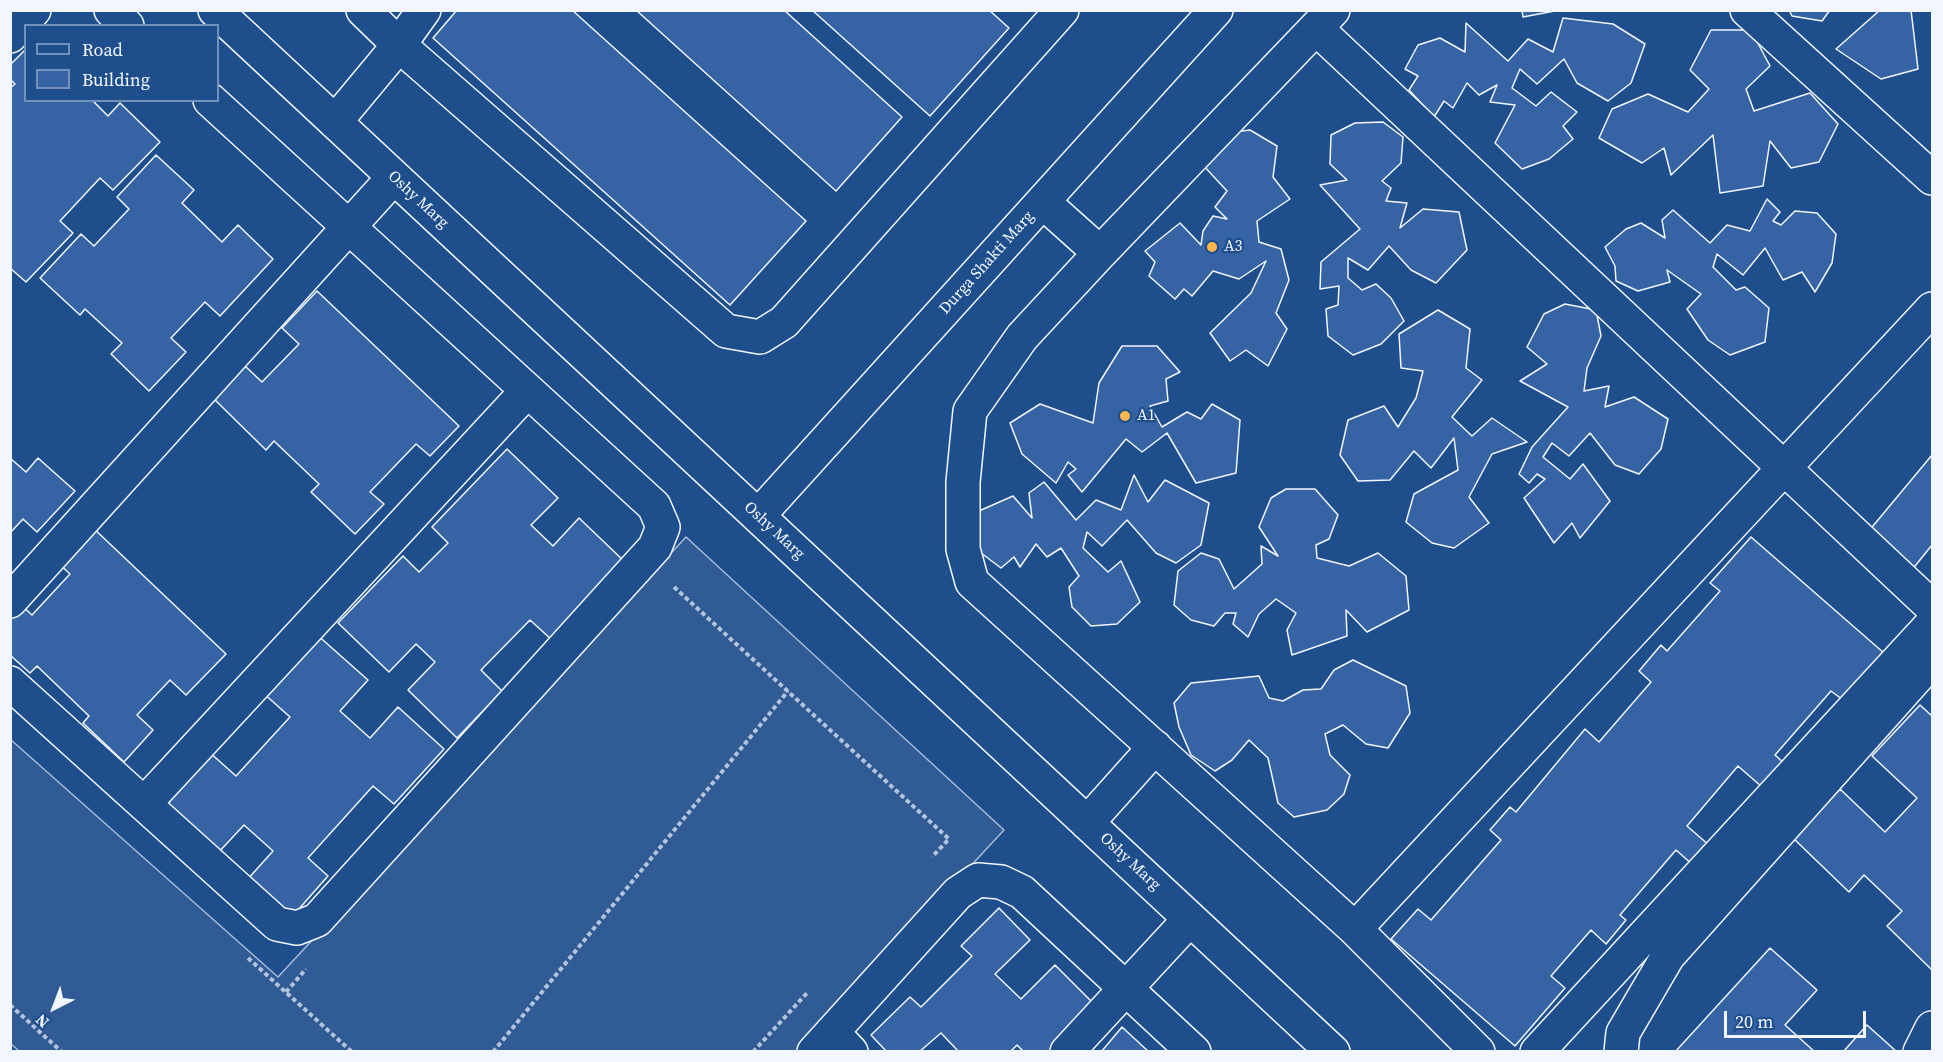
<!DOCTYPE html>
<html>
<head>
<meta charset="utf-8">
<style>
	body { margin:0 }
	#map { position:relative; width:1943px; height:1062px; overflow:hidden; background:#1f4e8c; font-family:"Source Serif 4",serif }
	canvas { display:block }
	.frame { position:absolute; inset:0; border:12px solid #f2f6ff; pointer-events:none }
	.legend { position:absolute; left:24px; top:24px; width:195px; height:78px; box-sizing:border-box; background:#1f4e8c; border:2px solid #7391ba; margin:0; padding:8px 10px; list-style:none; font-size:18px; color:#f2f6ff }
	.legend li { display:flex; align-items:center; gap:12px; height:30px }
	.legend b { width:30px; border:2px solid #7391ba }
	.north { position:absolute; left:24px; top:978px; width:60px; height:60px; -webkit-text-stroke:4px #1f4e8c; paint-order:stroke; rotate:222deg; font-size:16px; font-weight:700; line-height:24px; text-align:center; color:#f2f6ff }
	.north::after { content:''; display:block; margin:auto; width:21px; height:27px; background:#f2f6ff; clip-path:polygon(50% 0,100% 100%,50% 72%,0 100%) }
	.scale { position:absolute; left:1724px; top:1011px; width:142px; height:27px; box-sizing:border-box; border:3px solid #f2f6ff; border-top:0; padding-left:8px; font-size:18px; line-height:21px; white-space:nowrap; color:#f2f6ff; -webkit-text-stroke:4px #1f4e8c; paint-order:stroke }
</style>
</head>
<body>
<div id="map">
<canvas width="1943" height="1062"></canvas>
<div class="frame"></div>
<ul class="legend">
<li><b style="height:8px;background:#1f4e8c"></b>Road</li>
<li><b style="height:16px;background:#3563a3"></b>Building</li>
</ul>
<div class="north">N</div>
<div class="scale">20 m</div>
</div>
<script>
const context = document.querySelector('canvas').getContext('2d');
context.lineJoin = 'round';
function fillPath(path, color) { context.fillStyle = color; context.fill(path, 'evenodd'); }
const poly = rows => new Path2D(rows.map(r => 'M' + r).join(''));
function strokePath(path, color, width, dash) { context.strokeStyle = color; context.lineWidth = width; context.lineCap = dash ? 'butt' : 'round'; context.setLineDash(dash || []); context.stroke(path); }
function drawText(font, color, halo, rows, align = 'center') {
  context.font = font + ' "Source Serif 4",serif'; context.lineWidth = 4.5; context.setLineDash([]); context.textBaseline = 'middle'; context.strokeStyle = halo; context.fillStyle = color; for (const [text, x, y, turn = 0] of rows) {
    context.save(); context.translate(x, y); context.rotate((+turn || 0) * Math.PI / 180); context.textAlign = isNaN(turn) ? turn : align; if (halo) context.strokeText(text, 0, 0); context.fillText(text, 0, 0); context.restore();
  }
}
const built = poly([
	[686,537,1004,830,799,1051,19,1051,10,1043,10,739,278,977,686,537]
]);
const building = poly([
	[457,10,572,10,806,221,730,305,433,38,457,10],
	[636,10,784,10,902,117,836,191,636,10],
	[812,10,989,10,1009,28,930,116,812,10],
	[1522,10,1560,10,1523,17,1522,10],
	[1789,10,1830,10,1822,21,1792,16,1789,10],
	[1880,10,1911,10,1918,69,1881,79,1836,49,1880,10],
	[1563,18,1613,24,1645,44,1631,83,1608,101,1577,83,1564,59,1537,84,1520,69,1512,88,1536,106,1551,92,1577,112,1563,126,1573,139,1549,159,1522,169,1495,143,1515,105,1490,102,1497,85,1479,95,1467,83,1453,108,1444,101,1434,117,1409,90,1418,76,1405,69,1418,45,1440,38,1465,52,1466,23,1508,61,1528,39,1553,52,1563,18],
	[1711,30,1751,30,1770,66,1746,89,1754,111,1810,93,1838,124,1819,162,1791,168,1770,141,1763,186,1720,193,1713,135,1671,175,1664,148,1642,163,1599,138,1612,109,1648,94,1688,112,1709,89,1690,70,1711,30],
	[26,49,26,100,92,100,108,116,120,103,160,142,113,190,100,178,60,221,73,233,26,282,10,268,10,88,15,84,10,79,10,65,26,49],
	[1383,122,1403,137,1401,163,1382,181,1391,188,1386,201,1407,203,1400,228,1423,209,1459,212,1467,250,1436,283,1411,270,1389,246,1368,270,1348,258,1348,278,1362,290,1376,284,1391,298,1404,321,1381,344,1353,355,1328,336,1326,309,1338,305,1339,286,1320,289,1321,262,1360,229,1320,185,1347,180,1330,164,1331,135,1355,123,1383,122],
	[1250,130,1277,146,1273,177,1290,199,1257,221,1259,242,1281,249,1289,280,1276,313,1287,329,1268,366,1246,350,1230,361,1210,333,1251,293,1266,261,1239,279,1213,271,1192,296,1184,289,1175,299,1149,276,1155,262,1145,251,1180,223,1201,245,1203,231,1213,216,1227,219,1215,207,1227,191,1202,164,1226,133,1250,130],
	[156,155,194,190,182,203,222,242,238,225,273,259,220,316,205,302,171,338,186,352,149,391,111,354,122,343,85,309,80,315,40,278,81,234,94,246,129,209,117,197,156,155],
	[1767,199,1780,212,1773,221,1781,225,1795,211,1817,213,1836,234,1832,263,1815,292,1802,272,1783,280,1765,248,1743,275,1717,254,1713,267,1736,290,1745,287,1769,308,1765,342,1730,355,1708,340,1687,309,1701,294,1667,270,1670,282,1638,291,1616,281,1615,266,1605,247,1626,229,1641,223,1665,238,1662,220,1673,210,1710,243,1727,225,1750,231,1767,199],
	[317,291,459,426,430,456,416,444,370,492,384,504,355,534,311,492,319,484,274,441,266,450,214,399,245,366,262,382,299,344,282,328,317,291],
	[1565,304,1596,310,1601,336,1587,368,1584,391,1609,386,1605,407,1634,397,1668,419,1661,449,1639,474,1615,465,1590,433,1569,456,1552,443,1543,457,1570,479,1583,464,1610,501,1580,538,1572,523,1554,543,1524,498,1545,479,1537,474,1529,483,1519,474,1532,447,1568,407,1520,381,1547,364,1527,347,1544,314,1565,304],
	[1438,310,1470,329,1466,368,1482,380,1452,417,1472,436,1492,418,1527,442,1492,454,1469,497,1489,523,1454,548,1432,543,1406,522,1414,494,1458,470,1454,438,1431,468,1414,451,1390,480,1358,481,1340,455,1348,420,1384,406,1398,427,1416,398,1423,371,1401,368,1399,334,1438,310],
	[1122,346,1157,346,1180,372,1166,379,1168,401,1150,406,1162,427,1187,412,1201,419,1212,404,1240,420,1236,473,1196,483,1167,433,1142,452,1126,439,1082,492,1068,475,1076,469,1068,462,1056,483,1022,454,1010,423,1040,404,1093,423,1099,383,1122,346],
	[507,449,558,498,531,525,553,546,579,518,626,563,552,640,530,620,481,670,502,691,457,738,408,690,435,662,416,644,389,672,338,623,403,556,419,572,448,543,432,527,507,449],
	[1932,455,1932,545,1907,576,1863,538,1932,455],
	[10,458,26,472,38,458,75,491,37,532,23,519,10,533,10,458],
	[1134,475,1148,502,1165,480,1209,503,1201,545,1176,563,1156,553,1127,520,1102,546,1087,532,1083,548,1108,572,1121,561,1140,602,1117,624,1091,626,1072,607,1069,587,1079,576,1061,548,1047,557,1036,544,1020,567,1014,557,1001,568,973,547,979,511,1013,496,1032,518,1029,493,1044,482,1076,520,1096,500,1121,510,1134,475],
	[1286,489,1315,489,1338,515,1329,539,1316,545,1317,558,1349,566,1378,553,1406,576,1409,610,1367,632,1346,610,1347,636,1292,655,1287,630,1296,613,1276,599,1259,614,1248,637,1233,624,1236,613,1225,613,1214,626,1191,620,1174,605,1178,571,1201,553,1219,559,1234,589,1262,564,1261,546,1278,556,1259,527,1271,498,1286,489],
	[90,525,226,654,186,695,170,680,137,715,153,730,124,762,83,723,89,716,37,666,30,673,10,655,10,608,17,601,32,615,70,574,56,561,90,525],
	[1751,537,1884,653,1843,700,1831,691,1775,755,1784,763,1762,787,1738,766,1687,826,1710,846,1693,865,1676,850,1620,915,1626,920,1606,944,1591,930,1551,976,1565,988,1515,1046,1391,939,1418,909,1431,920,1501,840,1490,830,1510,807,1516,812,1585,729,1599,742,1651,682,1639,671,1661,645,1667,651,1720,591,1710,583,1751,537],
	[315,633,368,680,340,711,370,738,398,707,444,749,394,804,373,786,308,858,328,876,290,919,247,880,273,851,244,825,218,853,162,803,208,751,236,776,290,717,262,692,315,633],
	[1353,660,1406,686,1410,713,1388,748,1366,744,1343,725,1325,734,1330,755,1350,775,1344,794,1327,810,1294,817,1278,803,1268,758,1249,740,1232,760,1215,771,1191,755,1179,727,1174,703,1191,683,1259,676,1269,698,1283,701,1303,690,1321,689,1334,670,1353,660],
	[1920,705,1932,716,1932,970,1887,926,1902,911,1864,875,1849,892,1793,838,1840,789,1885,832,1917,798,1872,756,1920,705],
	[999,908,1030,940,995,974,1021,999,1055,965,1095,1005,1048,1052,1024,1052,1017,1045,1010,1052,959,1052,941,1033,919,1052,887,1052,871,1035,910,997,921,1007,972,956,961,946,999,908],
	[1770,948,1817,990,1785,1025,1815,1052,1675,1052,1770,948],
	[1867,1025,1897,1052,1843,1052,1867,1025],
	[1122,1027,1149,1052,1101,1052,1122,1027]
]);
const path = poly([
	[674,587,949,839,932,857],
	[248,958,352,1052],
	[286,992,306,969],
	[10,1005,62,1052],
	[493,1052,788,691],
	[753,1052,807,993]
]);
const minor = poly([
	[111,10,127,26],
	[215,10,1333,1052],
	[424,10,399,45,726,331,760,337,784,322,1062,10],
	[1747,10,1932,178],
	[1317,29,1932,607],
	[10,36,34,10],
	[335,122,399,45,363,10],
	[1043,202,1100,253,1022,337,970,411,963,482,963,549,972,582,1355,929,1932,309],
	[1100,253,1333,10],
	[758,516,1216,10],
	[10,601,394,177],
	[10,683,277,924,297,928,317,920,655,547,663,527,654,506,210,100],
	[144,804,527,391],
	[1087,823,1155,747],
	[1355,929,1478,1052],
	[832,1032,851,1052],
	[814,1052,958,893,978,880,1001,882,1022,892,1194,1052],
	[1067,1052,1190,919],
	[1537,1052,1932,624],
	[1621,1052,1623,1033,1668,956,1932,660],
	[1920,1052,1932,1028]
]);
const markers = [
	[1212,247,6,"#ffb74d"],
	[1125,416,6,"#ffb74d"]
];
const streetNames = [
	["Oshy Marg",418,200,43],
	["Durga Shakti Marg",987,263,-48],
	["Oshy Marg",774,531,43],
	["Oshy Marg",1130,862,43]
];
const poiNames = [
	["A3",1224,247],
	["A1",1137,416]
];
fillPath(built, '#305b95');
strokePath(built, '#a8bbd7', 1.5);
fillPath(building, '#3563a3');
strokePath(building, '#f2f6ff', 1.5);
strokePath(minor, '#f2f6ff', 36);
strokePath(path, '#b3c4dc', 4, [4.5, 3]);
strokePath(minor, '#1f4e8c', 33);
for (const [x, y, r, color] of markers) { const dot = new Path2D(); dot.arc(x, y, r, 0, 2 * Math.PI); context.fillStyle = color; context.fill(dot); strokePath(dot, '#1f4e8c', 2); }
drawText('16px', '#f2f6ff', '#1f4e8c', streetNames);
drawText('16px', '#f2f6ff', '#1f4e8c', poiNames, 'left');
</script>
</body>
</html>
